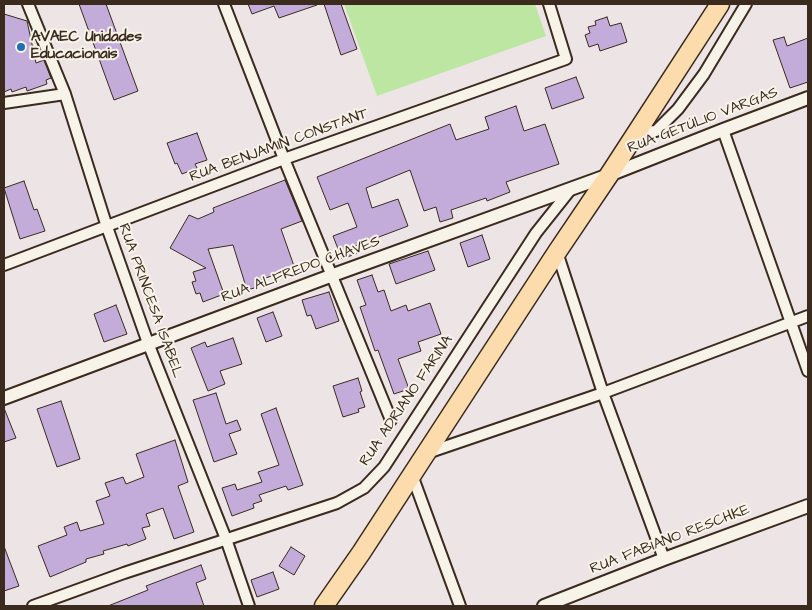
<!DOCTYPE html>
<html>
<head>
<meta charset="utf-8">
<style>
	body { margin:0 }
	#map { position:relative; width:812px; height:610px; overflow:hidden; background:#ede5e5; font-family:"Architects Daughter",sans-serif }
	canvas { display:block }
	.frame { position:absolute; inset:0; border:5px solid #3b2a1e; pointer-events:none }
</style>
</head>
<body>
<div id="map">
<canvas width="812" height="610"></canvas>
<div class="frame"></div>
</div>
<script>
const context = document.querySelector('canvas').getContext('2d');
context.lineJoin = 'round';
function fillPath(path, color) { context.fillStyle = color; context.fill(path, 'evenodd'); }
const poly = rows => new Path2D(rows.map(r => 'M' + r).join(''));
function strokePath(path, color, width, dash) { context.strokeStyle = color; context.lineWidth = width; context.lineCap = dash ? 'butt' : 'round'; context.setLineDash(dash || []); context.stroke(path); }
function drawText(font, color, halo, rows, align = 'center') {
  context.font = font + ' "Architects Daughter",sans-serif'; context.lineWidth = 4; context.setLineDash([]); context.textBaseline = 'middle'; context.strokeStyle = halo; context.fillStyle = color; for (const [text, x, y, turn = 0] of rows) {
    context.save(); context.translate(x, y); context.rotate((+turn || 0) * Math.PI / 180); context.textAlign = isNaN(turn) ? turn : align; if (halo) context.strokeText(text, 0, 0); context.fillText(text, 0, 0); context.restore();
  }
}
const green = poly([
	[344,4,535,4,546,36,377,96]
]);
const building = poly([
	[79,4,106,4,138,91,114,100,79,4],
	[248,4,317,4,317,5,279,18,274,6,252,14,248,4],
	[324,4,341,4,357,49,341,55,324,4],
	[4,14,27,21,36,63,44,60,51,78,46,80,47,84,27,91,26,87,12,92,11,89,4,92,4,14],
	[607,17,610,26,621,23,627,42,600,51,598,44,589,47,585,35,590,33,588,27,596,25,595,21,607,17],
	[784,37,787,46,808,38,808,82,790,88,773,40,784,37],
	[576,77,584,98,552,109,545,88,576,77],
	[516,106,524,131,545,124,559,164,506,182,510,192,487,201,486,198,451,210,453,218,440,222,436,207,424,211,410,170,366,188,372,208,398,199,408,226,355,246,358,253,342,259,333,236,357,227,348,203,330,210,317,177,450,124,456,140,489,129,485,117,516,106],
	[197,133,207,160,195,164,197,168,182,174,177,163,175,164,167,143,197,133],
	[285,180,302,221,281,229,294,266,282,270,283,272,257,281,258,287,247,290,233,245,208,249,224,294,203,302,200,293,196,294,192,282,196,281,193,272,206,268,170,248,189,215,198,219,214,212,213,208,285,180],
	[24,181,34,210,37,209,45,231,20,239,4,188,24,181],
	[482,235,490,259,468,267,460,243,482,235],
	[428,251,435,270,396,284,389,264,428,251],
	[372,275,378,292,384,290,391,311,406,305,408,311,430,303,441,334,418,342,421,351,398,359,409,389,394,394,378,350,375,351,360,307,366,305,357,280,372,275],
	[329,292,339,321,316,329,311,315,307,316,302,300,329,292],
	[116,305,127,334,104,342,94,314,116,305],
	[273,312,282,336,266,342,257,318,273,312],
	[233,338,242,364,220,371,225,384,208,391,191,348,205,342,207,347,233,338],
	[358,378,362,391,360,392,365,407,358,409,359,412,343,417,333,386,358,378],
	[216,393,226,424,237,420,241,430,229,434,237,454,214,462,193,400,216,393],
	[61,401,80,459,57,467,37,409,61,401],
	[4,408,16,438,4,442,4,408],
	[276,408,303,485,288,490,286,486,259,495,262,501,253,504,254,508,232,516,222,488,235,484,237,490,262,482,258,472,279,465,261,414,276,408],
	[175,440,188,482,178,486,194,532,174,539,163,508,146,514,150,526,142,528,146,539,128,546,127,544,103,551,104,554,86,559,86,562,50,577,38,546,67,535,64,527,77,522,80,531,104,524,96,501,110,496,105,483,123,477,126,484,144,477,136,454,175,440],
	[291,547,305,556,294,575,279,566,291,547],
	[5,549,19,586,4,591,4,550,5,549],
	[201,565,206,579,196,583,204,606,108,606,148,590,146,586,201,565],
	[273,572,279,589,257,597,251,580,273,572]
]);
const minor = poly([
	[28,4,65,94,107,227,148,343,226,539,249,606],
	[224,4,284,159,391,420],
	[4,103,65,94],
	[723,130,808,371],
	[637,132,656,131,678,109,704,74,746,4],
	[557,252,603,393,664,559],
	[4,265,284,159,566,59,549,4],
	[427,453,603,393,808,316],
	[412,475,460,606],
	[33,606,124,573,337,503,364,488,384,467,536,233,571,189]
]);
const tertiary = poly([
	[4,398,333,275,609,175,723,130,808,98],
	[544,606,664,559,808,506]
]);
const trunk = poly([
	[324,606,361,553,557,252,609,175,720,4]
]);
const markers = [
	[21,47,5,"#1f6fb2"]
];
const poiNames = [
	["AVAEC Unidades",31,38],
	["Educacionais",31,55]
];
const streetNames = [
	["RUA GETÚLIO VARGAS",703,121,-21],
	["RUA BENJAMIN CONSTANT",279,146,-20],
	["RUA ALFREDO CHAVES",301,270,-20],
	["RUA PRINCESA ISABEL",150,301,70],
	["RUA ADRIANO FARINA",407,401,-56],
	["RUA FABIANO RESCHKE",670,540,-21]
];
fillPath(green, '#bde6a3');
fillPath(building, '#c3abda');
strokePath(building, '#3b2a1e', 1);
strokePath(minor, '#3b2a1e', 14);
strokePath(tertiary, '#3b2a1e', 16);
strokePath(trunk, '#3b2a1e', 21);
strokePath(minor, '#f7f3e8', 10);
strokePath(tertiary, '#f7f3e8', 12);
strokePath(trunk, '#fcdcac', 18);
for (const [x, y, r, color] of markers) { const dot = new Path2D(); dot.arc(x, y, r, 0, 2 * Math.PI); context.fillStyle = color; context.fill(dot); strokePath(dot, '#f7f3e8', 2); }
drawText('bold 15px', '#3b2a1e', '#f7f3e8', poiNames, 'left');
drawText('15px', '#3b2a1e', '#f7f3e8', streetNames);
</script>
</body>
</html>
